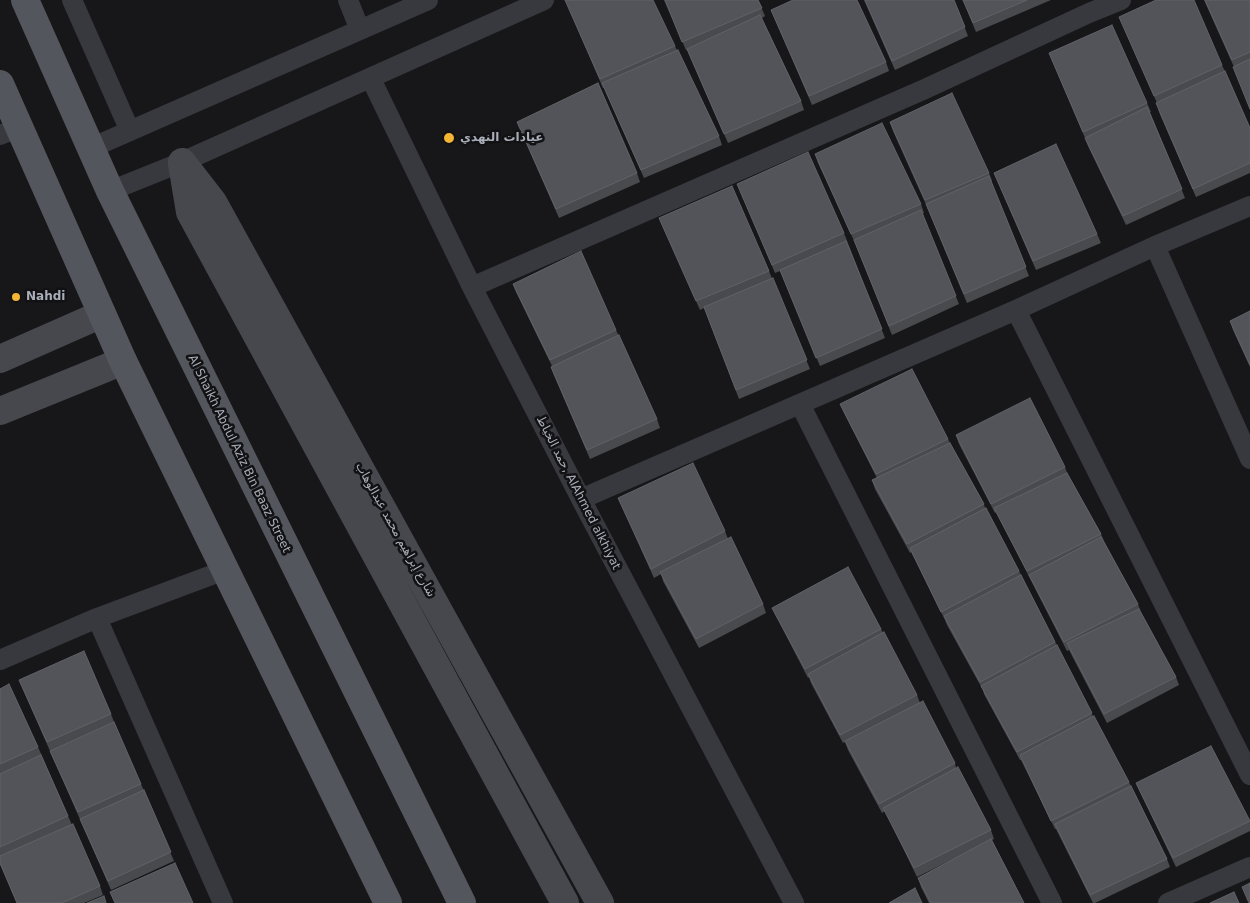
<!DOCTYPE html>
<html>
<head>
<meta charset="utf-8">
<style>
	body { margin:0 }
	canvas { display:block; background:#171719 }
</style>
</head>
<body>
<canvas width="1250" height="903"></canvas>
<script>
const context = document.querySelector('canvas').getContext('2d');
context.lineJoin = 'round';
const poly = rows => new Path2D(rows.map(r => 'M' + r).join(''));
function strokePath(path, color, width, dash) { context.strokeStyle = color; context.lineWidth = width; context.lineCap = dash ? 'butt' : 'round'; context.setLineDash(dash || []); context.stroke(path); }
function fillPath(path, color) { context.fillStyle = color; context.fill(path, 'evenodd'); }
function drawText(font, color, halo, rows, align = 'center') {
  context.font = font + ' "DejaVu Sans",Cairo,sans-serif'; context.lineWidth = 5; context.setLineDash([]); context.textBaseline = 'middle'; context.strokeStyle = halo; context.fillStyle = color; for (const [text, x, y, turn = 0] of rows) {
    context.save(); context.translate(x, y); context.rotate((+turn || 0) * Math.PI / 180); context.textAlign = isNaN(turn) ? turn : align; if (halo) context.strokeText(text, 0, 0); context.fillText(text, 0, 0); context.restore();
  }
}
const street = poly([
	[72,0,130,131],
	[348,0,360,30],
	[371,79,472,287,581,499,794,903],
	[0,135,20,127],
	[91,148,428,0],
	[110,191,182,162,544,0],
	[1155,246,1250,459],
	[472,287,925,89,1089,13,1121,0],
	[1016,310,1250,775],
	[800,404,1052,903],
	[581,499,1016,310,1155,246,1250,206],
	[97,618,223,903],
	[0,660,97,618,225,570],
	[1168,903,1250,867]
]);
const secondary = poly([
	[182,162,213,202,600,903],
	[182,164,190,212,565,903],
	[0,359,102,314],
	[0,411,123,361]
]);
const primary = poly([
	[25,0,110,191,462,903],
	[0,84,123,361,388,903]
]);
const wall = poly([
	[565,0,675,46,719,136,722,145,644,178,604,88,603,88],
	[664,0,758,0,765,16,762,18,801,101,804,110,728,143,687,50,686,50],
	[864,0,954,0,968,36,895,70],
	[963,0,1051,0,976,32],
	[1204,0,1250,0,1250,110,1234,67],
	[771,10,886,62,889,71,812,105],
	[1119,17,1222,65,1250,128,1250,173,1196,197,1159,112,1157,103],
	[1049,53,1147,103,1151,112,1150,112,1185,198,1126,225,1088,146,1085,138],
	[517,122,637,173,640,182,559,218],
	[890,122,989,173,992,181,991,182,1029,276,967,303,928,209,893,131],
	[815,154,921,204,924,213,922,214,959,304,892,335,855,243,818,163],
	[994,173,1097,234,1101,243,1036,270],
	[737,184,844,233,885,338,820,366,780,271,775,273],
	[659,218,769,271,810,369,739,399,704,308,700,310],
	[513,284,616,330,657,419,660,428,590,459,554,375,551,367,552,366,516,292],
	[1250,311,1250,367,1233,330,1230,321],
	[840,404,948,439,950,443,984,504,985,508,1019,571,1093,716,1129,782,1167,859,1170,867,1095,903,1093,903,1056,829,1055,829,1021,760,1020,760,984,694,983,690,947,625,945,620,911,552,910,553,875,489,872,480,877,478,844,413],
	[956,435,1065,467,1067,473,1101,534,1104,541,1138,604,1141,613,1176,677,1179,685,1107,723,1069,650,1067,651,996,512,995,513,959,444],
	[618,498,725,531,728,539,763,604,766,613,699,648,663,581,661,574,654,578,622,507],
	[772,608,881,629,917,695,920,703,955,763,956,768,991,830,994,839,992,840,1024,903,929,903,921,887,918,878,963,854,917,877,885,811,882,813,848,750,845,742,843,743,811,683,809,677,808,678,776,616],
	[19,680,111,714,114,722,50,751],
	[0,689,38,747,72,825,100,886,103,895,84,903,17,903,0,864],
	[50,751,141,784,174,861,111,890],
	[1136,783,1250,821,1250,831,1176,867,1140,792]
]);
const building = poly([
	[565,0,653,0,675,46,600,79,565,0],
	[665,0,758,0,762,8,682,42,665,0],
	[793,0,857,0,886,62,809,96,771,10,793,0],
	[865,0,954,0,965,27,892,61,865,0],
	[963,0,1027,0,973,23,963,0],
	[1156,0,1194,0,1222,65,1154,96,1119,17,1156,0],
	[1205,0,1250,0,1250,52,1232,60,1205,0],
	[760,15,801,101,724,134,687,49,760,15],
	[1112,25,1147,103,1083,132,1049,53,1112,25],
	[678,50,719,136,641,170,602,83,678,50],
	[1250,59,1250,109,1233,67,1250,59],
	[1225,71,1250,128,1250,163,1193,189,1156,103,1225,71],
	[598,83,637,173,556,209,517,122,598,83],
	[952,93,989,173,925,200,890,122,952,93],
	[1147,107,1182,189,1123,216,1085,138,1147,107],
	[882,123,921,204,851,234,815,154,882,123],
	[1056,144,1097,234,1033,261,994,173,1056,144],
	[808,152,844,233,772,265,737,184,808,152],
	[989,176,1026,267,964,294,926,204,989,176],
	[732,186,769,271,696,301,659,218,732,186],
	[921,210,956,296,889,326,854,240,921,210],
	[846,241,882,329,816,358,780,270,846,241],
	[581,251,616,330,550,360,513,284,581,251],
	[773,278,807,360,736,390,704,307,773,278],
	[1250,311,1250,365,1230,321,1250,311],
	[619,335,657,419,587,450,551,367,619,335],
	[912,369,948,439,876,474,840,404,912,369],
	[1030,398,1065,467,991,504,956,435,1030,398],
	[950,443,984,504,907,544,872,480,950,443],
	[693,463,725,531,651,569,618,498,693,463],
	[1067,473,1101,534,1027,571,994,508,1067,473],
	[986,508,1019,571,941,612,910,548,986,508],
	[731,537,763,604,696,639,660,572,731,537],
	[1101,537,1138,604,1064,642,1029,575,1101,537],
	[848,567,881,629,805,669,772,608,848,567],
	[1021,575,1055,642,980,682,944,616,1021,575],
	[1139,609,1176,677,1104,714,1067,643,1139,609],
	[884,632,917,695,840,735,808,674,884,632],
	[1057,645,1092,713,1017,752,981,686,1057,645],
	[84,651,111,714,47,742,19,680,84,651],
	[9,684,38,747,0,764,0,689,9,684],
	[923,701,955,763,879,804,845,741,923,701],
	[1094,716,1129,782,1051,821,1020,755,1094,716],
	[114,722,141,784,78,812,50,751,114,722],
	[1211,746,1250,821,1173,858,1136,783,1211,746],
	[41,755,68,816,0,847,0,774,41,755],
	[958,767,991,830,914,868,883,808,958,767],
	[1131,786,1167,859,1090,895,1055,824,1131,786],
	[144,790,171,852,108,881,80,819,144,790],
	[73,824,100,886,62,903,17,903,0,863,0,856,73,824],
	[991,839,1024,903,931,903,918,878,991,839],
	[175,863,193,903,115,903,110,892,175,863],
	[1250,883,1250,903,1249,903,1242,887,1250,883],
	[915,888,922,903,889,903,915,888],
	[1234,892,1239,903,1210,903,1234,892],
	[104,896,106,903,87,903,104,896]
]);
const markers = [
	[449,138,6,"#f4b535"],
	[16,297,5,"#f4b535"]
];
const poiNames = [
	["عيادات النهدي",460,138],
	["Nahdi",26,297]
];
const streetNames = [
	["Al Shaikh Abdul Aziz Bin Baaz Street",239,454,64],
	["حمد الخياط, AlAhmed alkhiyat",578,493,63],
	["شارع إبراهيم محمد عبدالوهاب",395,530,61]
];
strokePath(street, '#38393e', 20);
strokePath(secondary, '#46484e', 28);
strokePath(primary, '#54565d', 28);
fillPath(wall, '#484a4e');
fillPath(building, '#53545a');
strokePath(building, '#606268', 1);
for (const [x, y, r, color] of markers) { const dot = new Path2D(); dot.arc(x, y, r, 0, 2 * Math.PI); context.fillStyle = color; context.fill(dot); strokePath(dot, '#121214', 2); }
drawText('bold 12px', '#a9aeb9', '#121214', poiNames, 'left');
drawText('12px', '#a9aeb9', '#121214', streetNames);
</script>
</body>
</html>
